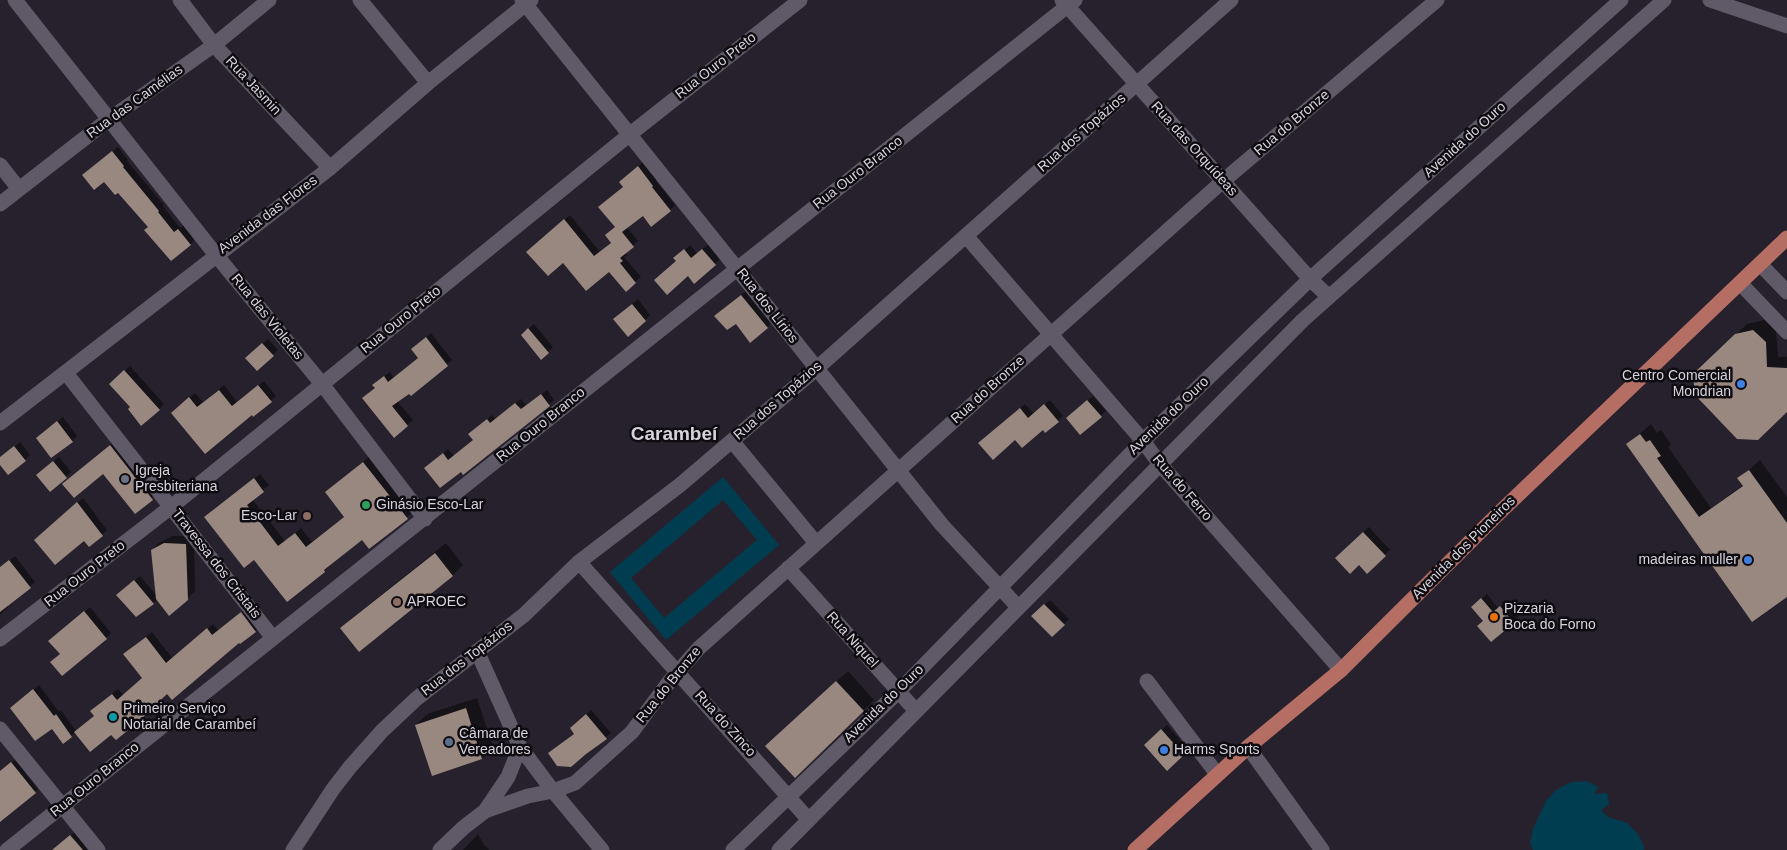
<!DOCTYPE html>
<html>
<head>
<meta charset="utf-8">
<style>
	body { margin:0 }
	canvas { display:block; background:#27212d }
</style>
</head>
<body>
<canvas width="1787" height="850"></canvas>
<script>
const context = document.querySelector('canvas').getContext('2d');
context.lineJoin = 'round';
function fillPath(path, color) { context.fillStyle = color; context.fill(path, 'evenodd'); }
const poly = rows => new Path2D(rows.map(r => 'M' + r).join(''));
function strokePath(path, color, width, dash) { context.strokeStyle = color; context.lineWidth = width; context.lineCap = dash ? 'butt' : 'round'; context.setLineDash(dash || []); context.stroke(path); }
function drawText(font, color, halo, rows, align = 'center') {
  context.font = font + ' Arial,sans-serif'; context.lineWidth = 5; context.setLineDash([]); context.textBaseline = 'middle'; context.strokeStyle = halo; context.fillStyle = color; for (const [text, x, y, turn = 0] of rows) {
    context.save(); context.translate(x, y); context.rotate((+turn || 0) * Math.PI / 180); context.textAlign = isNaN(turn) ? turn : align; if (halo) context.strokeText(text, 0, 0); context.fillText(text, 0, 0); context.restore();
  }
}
const water = poly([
	[723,477,779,545,666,640,610,572],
	[723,500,757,540,664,618,631,578],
	[1587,781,1598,787,1594,794,1607,793,1609,804,1601,810,1608,817,1627,823,1638,834,1644,846,1644,850,1533,850,1530,843,1533,829,1546,801,1556,790,1571,782]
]);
const shadow = poly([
	[118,147,128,160,127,161,164,205,163,206,180,228,184,225,195,239,190,245,150,227,118,191,89,170],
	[643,162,657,180,656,181,675,205,670,210,643,215,627,227,638,241,625,253,627,255,624,257,641,277,626,290,610,271,563,261,533,247,570,215,600,252,612,242,626,177],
	[690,245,697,253,708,245,720,259,715,264,675,259],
	[747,290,772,322,767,327,737,323,715,316],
	[638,299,650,315,645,320,620,314],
	[1765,320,1776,331,1778,357,1787,357,1787,411,1706,363,1747,324],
	[534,324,553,347,548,352,527,330],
	[431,333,452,360,411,394,409,392,397,401,413,420,394,436,376,388,379,380,390,372,394,378,419,357,412,349],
	[268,339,278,350,273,355,252,353],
	[130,366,164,404,159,409,131,407,116,379],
	[264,381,276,396,253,415,178,408,195,393,203,402,224,385,237,402],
	[547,390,554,400,463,473,461,470,431,463,448,449,454,456,475,440,475,429,492,415,496,419,521,399,526,405],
	[1093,396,1106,411,1080,434,1072,413],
	[1050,400,1063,416,1045,432,1043,429,1015,438,985,438,1025,404,1033,413],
	[63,417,77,436,72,441,42,433],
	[1651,424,1657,433,1661,430,1671,444,1668,447,1711,508,1743,485,1739,479,1760,460,1787,497,1787,596,1753,620,1628,444],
	[121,435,163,488,136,512,103,472,64,484],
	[20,442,30,455,25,460,0,463,0,458],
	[59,457,71,472,50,490,43,470],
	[369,457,413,512,369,547,362,538,324,571,255,558,211,511,260,474,269,485,252,499,285,541,301,528,312,542,345,516,332,487],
	[83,498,107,530,89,545,69,509],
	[1369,527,1390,550,1367,572,1359,563,1336,558],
	[173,536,194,536,195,591,187,599,158,599,136,616,122,590,140,576,157,596,152,550,160,542],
	[446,543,463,565,452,576,342,628,352,618],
	[15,556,35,582,7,605,8,607,0,615,0,567],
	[1487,594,1498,608,1506,602,1518,617,1491,640,1478,602],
	[1050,600,1069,619,1052,636,1033,616],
	[90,607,111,633,106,638,61,654,55,636],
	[247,608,261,625,255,631,167,692,111,733,75,732,71,736,53,727,17,703,39,685,59,712,61,710,76,731,96,715,92,711,97,705,118,689,124,696,143,678,131,649,152,632,172,658,213,624,218,630],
	[848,671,874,700,863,711,778,735],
	[477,698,493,747,482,758,432,774,416,725,427,714],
	[591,710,611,733,585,753,549,753,575,733,576,724],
	[1167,725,1188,749,1167,769,1146,745],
	[15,760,38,789,0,821,0,772],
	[76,831,93,850,54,850,58,846],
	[478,834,484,845,490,850,463,850]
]);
const building = poly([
	[112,151,124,166,123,167,159,211,158,212,174,232,178,229,191,245,171,261,144,230,148,227,118,193,115,195,104,182,94,190,82,175],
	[638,166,653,186,652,187,671,211,651,227,643,216,622,232,634,247,620,258,623,261,620,263,636,283,626,292,609,272,586,291,563,263,548,276,526,252,564,219,594,256,611,243,605,235,615,227,598,207,623,187,619,182],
	[684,249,691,258,702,249,716,265,694,284,688,276,667,295,654,280,676,261,673,258],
	[741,295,768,328,750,343,736,324,727,330,714,316],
	[632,304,646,321,628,337,613,319],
	[528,328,549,353,541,360,521,335],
	[1753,330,1766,342,1767,367,1787,368,1787,412,1758,440,1737,439,1695,395,1693,374,1735,334],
	[426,337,448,366,411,396,409,394,392,406,408,426,394,438,362,398,375,388,372,385,384,376,388,382,418,358,411,349],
	[262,343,274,356,257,371,245,358],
	[124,370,160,410,141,426,128,409,130,407,109,384],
	[258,385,272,402,253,417,252,415,205,454,171,413,189,397,197,407,219,390,232,406],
	[541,394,550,406,463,475,461,472,440,488,424,468,443,453,448,460,473,440,468,434,487,419,490,423,515,403,521,409],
	[1087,400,1102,417,1080,435,1066,418],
	[1044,404,1059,422,1045,433,1043,430,1022,448,1015,440,993,460,978,443,1020,408,1028,418],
	[57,421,73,442,51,458,36,438],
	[1640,434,1646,442,1650,440,1661,456,1657,458,1699,517,1743,486,1737,478,1749,470,1787,523,1787,597,1752,622,1626,444],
	[110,445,153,500,135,514,103,474,74,498,62,484],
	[14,446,26,461,8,475,0,465,0,457],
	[53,461,67,478,50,492,36,475],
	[363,462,408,519,369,549,362,540,324,570,325,572,287,602,254,560,244,568,204,517,254,478,264,492,247,505,278,546,295,533,306,547,344,517,325,492],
	[77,502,103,536,89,547,84,541,55,565,34,540],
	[1363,532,1386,556,1367,574,1359,565,1350,574,1335,558],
	[164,543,186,544,188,600,169,616,156,599,151,550],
	[435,553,453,576,359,652,340,628],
	[9,560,31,588,0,612,0,567],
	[134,580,154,604,136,617,116,595],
	[1481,598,1493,612,1500,606,1514,623,1491,642,1477,626,1483,621,1471,607],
	[1044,604,1065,625,1052,637,1031,616],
	[84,611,107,639,62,676,50,662,60,654,48,641],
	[241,612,256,632,240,644,239,643,172,700,167,694,137,723,116,740,111,735,90,752,74,732,94,716,90,711,112,694,117,700,142,678,123,654,146,637,166,663,207,628,212,635],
	[836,681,864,711,795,778,765,746],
	[33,689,54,716,56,714,72,737,63,744,52,729,35,741,10,708],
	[466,708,482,759,432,776,415,725],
	[586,714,607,739,586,754,571,767,557,766,548,753,574,734,570,728],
	[1161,729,1184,755,1167,771,1144,745],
	[11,762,36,793,0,822,0,771],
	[70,835,83,850,52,850]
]);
const minor = poly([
	[15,0,216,255,322,384,425,519],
	[180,0,214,45,330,168],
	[360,0,428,83],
	[522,0,942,525,1018,607],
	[1062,0,1310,279,1328,296],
	[1710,0,1787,26],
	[0,165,19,189],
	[0,204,108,120,214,45,269,0],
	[966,236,1143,441,1160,464,1341,670],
	[1760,264,1787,292],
	[1740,283,1787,332],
	[66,373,273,638],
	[0,423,330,168,428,83,531,0],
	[732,441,816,543],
	[579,562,809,820],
	[788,568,916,711],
	[0,639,171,507,629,135,800,0],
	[477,651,520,747,553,791,602,850],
	[1147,681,1217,774],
	[0,729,98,850],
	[1248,747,1322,850],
	[485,811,528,796,553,791,575,783,632,732,669,682,699,648,1223,181,1437,0],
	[7,850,1075,0],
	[293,850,333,789,350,767,382,731,416,699,524,615,579,562,680,485,816,369,1231,0],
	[440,850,463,828,485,811,508,777,520,747],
	[733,850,898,692,1143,441,1310,279,1621,0],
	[779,850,1303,320,1664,0]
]);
const major = poly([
	[1135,850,1248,747,1341,670,1499,513,1787,238]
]);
const markers = [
	[1741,384,5,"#3f7fe0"],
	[125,479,5,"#6b7280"],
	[366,505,5,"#2e9e5b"],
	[307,516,5,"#8d6e63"],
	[1748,560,5,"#3f7fe0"],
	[397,602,5,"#8d6e63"],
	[1494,617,5,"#e8710a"],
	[113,717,5,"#0f9aa8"],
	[449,742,5,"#5c6f8a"],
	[1164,750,5,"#3f7fe0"]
];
const streetNames = [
	["Rua Ouro Preto",716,66,-38],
	["Rua Jasmin",253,86,47],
	["Rua das Camélias",135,102,-36],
	["Rua do Bronze",1292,123,-40],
	["Rua dos Topázios",1082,133,-41],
	["Avenida do Ouro",1465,140,-42],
	["Rua das Orquídeas",1194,149,48],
	["Rua Ouro Branco",858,173,-38],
	["Avenida das Flores",268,215,-37],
	["Rua dos Lírios",767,306,52],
	["Rua das Violetas",267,317,51],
	["Rua Ouro Preto",401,320,-39],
	["Rua do Bronze",988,390,-42],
	["Rua dos Topázios",778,401,-41],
	["Avenida do Ouro",1169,416,-44],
	["Rua Ouro Branco",541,425,-39],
	["Rua do Ferro",1182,488,49],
	["Avenida dos Pioneiros",1464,548,-45],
	["Travessa dos Cristais",216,564,52],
	["Rua Ouro Preto",85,574,-38],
	["Rua Niquel",852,640,48],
	["Rua dos Topázios",467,659,-38],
	["Rua do Bronze",669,685,-51],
	["Avenida do Ouro",884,704,-44],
	["Rua do Zinco",725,724,48],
	["Rua Ouro Branco",95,780,-39]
];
const poiNames = [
	["Centro Comercial",1731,376,"right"],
	["Mondrian",1731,392,"right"],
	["Igreja",135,471],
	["Presbiteriana",135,487],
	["Ginásio Esco-Lar",376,505],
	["Esco-Lar",297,516,"right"],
	["madeiras muller",1738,560,"right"],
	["APROEC",407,602],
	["Pizzaria",1504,609],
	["Boca do Forno",1504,625],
	["Primeiro Serviço",123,709],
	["Notarial de Carambeí",123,725],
	["Câmara de",459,734],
	["Vereadores",459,750],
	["Harms Sports",1174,750]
];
const districtNames = [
	["Carambeí",674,435]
];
fillPath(water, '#003d50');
fillPath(shadow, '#0007');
fillPath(building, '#98887f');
strokePath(minor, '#605967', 15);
strokePath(major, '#b46e64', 15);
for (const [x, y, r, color] of markers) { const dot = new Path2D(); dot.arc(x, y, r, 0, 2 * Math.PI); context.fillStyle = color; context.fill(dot); strokePath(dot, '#0e0c11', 2); }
drawText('14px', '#d7d3dc', '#0e0c11', streetNames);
drawText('14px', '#d7d3dc', '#0e0c11', poiNames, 'left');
drawText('bold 19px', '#d7d3dc', '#0e0c11', districtNames);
</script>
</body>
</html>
